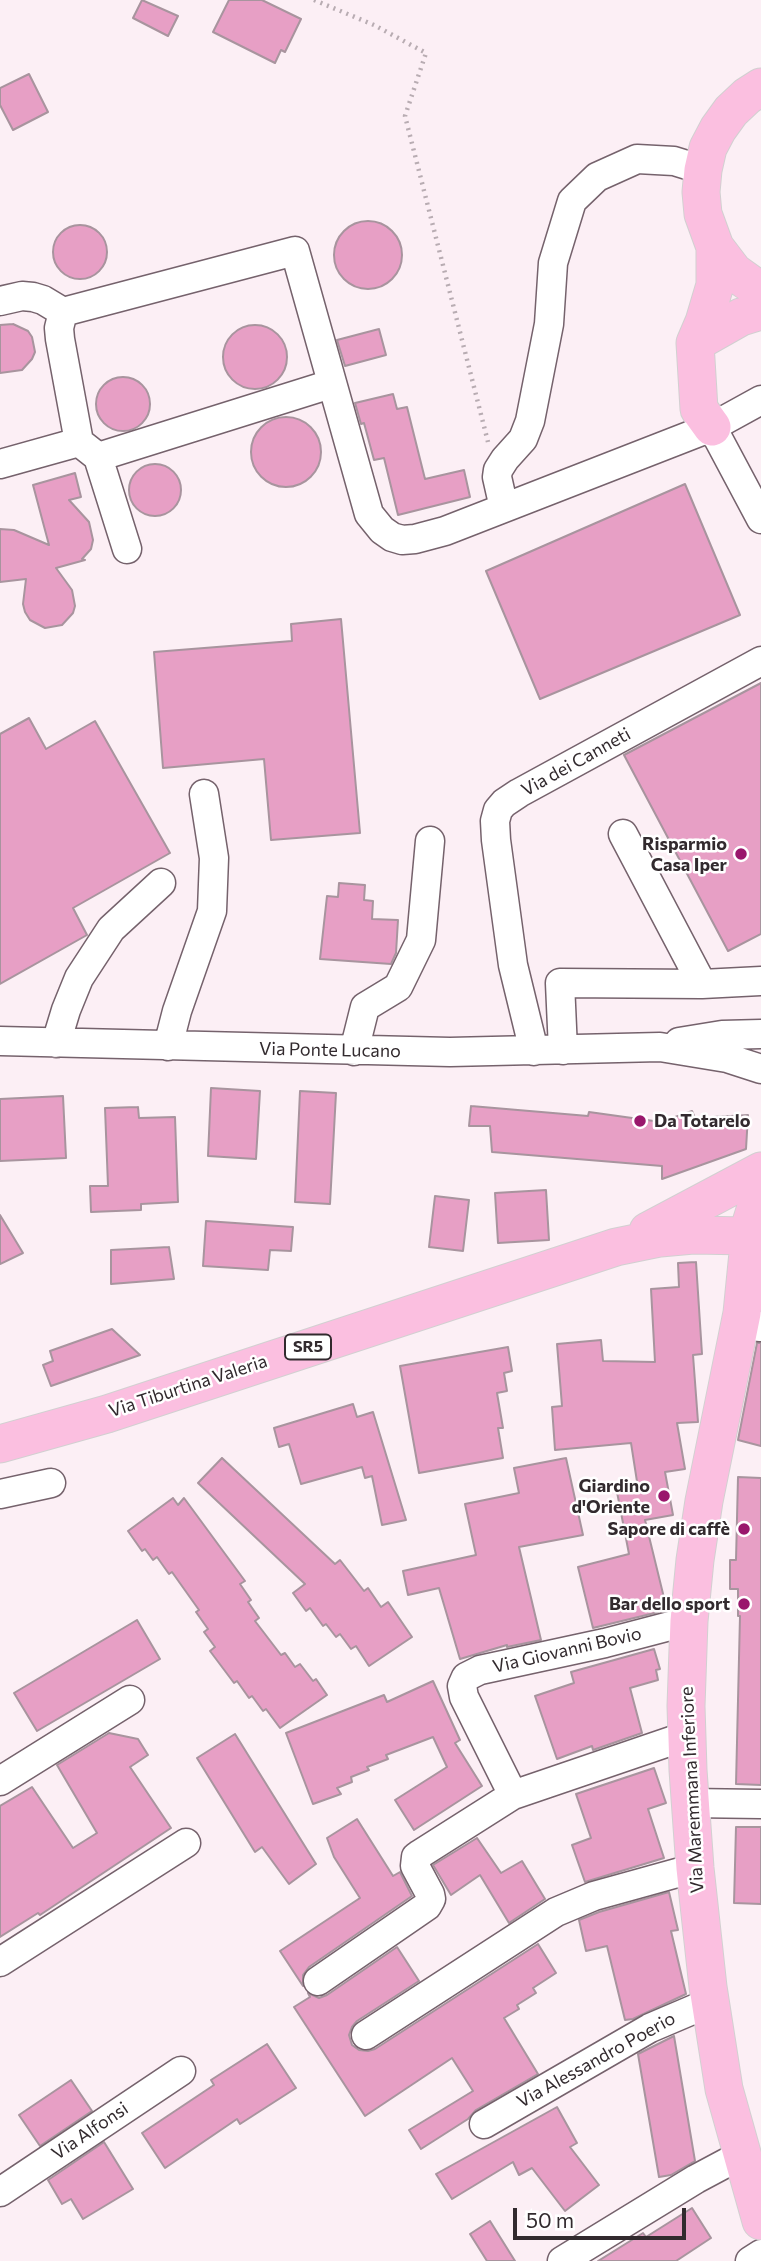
<!DOCTYPE html>
<html>
<head>
<meta charset="utf-8">
<style>
	body { margin:0 }
	#map { position:relative; width:761px; height:2261px; overflow:hidden; background:#fceff5; font-family:Commissioner,sans-serif }
	canvas { display:block }
	.scale { position:absolute; left:513px; top:2208px; width:173px; height:32px; box-sizing:border-box; border:4px solid #322a2e; border-top:0; padding-left:9px; font-size:21px; line-height:24px; white-space:nowrap; color:#322a2e; -webkit-text-stroke:5px #fff; paint-order:stroke }
</style>
</head>
<body>
<div id="map">
<canvas width="761" height="2261"></canvas>
<div class="scale">50 m</div>
</div>
<script>
const context = document.querySelector('canvas').getContext('2d');
context.lineJoin = 'round';
function fillPath(path, color) { context.fillStyle = color; context.fill(path, 'evenodd'); }
const poly = rows => new Path2D(rows.map(r => 'M' + r).join(''));
function strokePath(path, color, width, dash) { context.strokeStyle = color; context.lineWidth = width; context.lineCap = dash ? 'butt' : 'round'; context.setLineDash(dash || []); context.stroke(path); }
function drawText(font, color, halo, rows, align = 'center') {
  context.font = font + ' Commissioner,sans-serif'; context.lineWidth = 5; context.setLineDash([]); context.textBaseline = 'middle'; context.strokeStyle = halo; context.fillStyle = color; for (const [text, x, y, turn = 0] of rows) {
    context.save(); context.translate(x, y); context.rotate((+turn || 0) * Math.PI / 180); context.textAlign = isNaN(turn) ? turn : align; if (halo) context.strokeText(text, 0, 0); context.fillText(text, 0, 0); context.restore();
  }
}
const building = poly([
	[142,0,178,16,168,36,133,18,142,0],
	[229,0,262,0,301,19,285,52,281,50,275,63,213,32,229,0],
	[29,74,48,112,13,130,0,105,0,88,29,74],
	'334 255a34 34 0 1 1 68 0a34 34 0 1 1-68 0Z',
	'53 252a27 27 0 1 1 54 0a27 27 0 1 1-54 0Z',
	[13,324,28,331,32,337,35,352,32,359,22,370,0,373,0,325,13,324],
	'223 357a32 32 0 1 1 64 0a32 32 0 1 1-64 0Z',
	[379,329,386,355,345,366,337,340,379,329],
	'96 404a27 27 0 1 1 54 0a27 27 0 1 1-54 0Z',
	[393,394,397,409,407,407,425,479,464,470,470,497,398,515,384,458,374,460,364,423,361,424,355,403,393,394],
	'251 452a35 35 0 1 1 70 0a35 35 0 1 1-70 0Z',
	'129 490a26 26 0 1 1 52 0a26 26 0 1 1-52 0Z',
	[75,473,81,497,69,500,89,522,93,540,91,549,82,559,85,560,56,568,72,590,75,606,73,613,62,625,45,628,30,620,25,612,23,604,26,579,0,582,0,529,14,530,49,545,33,485,75,473],
	[685,484,740,615,540,699,486,571,685,484],
	[341,619,360,833,271,840,264,759,163,768,154,652,292,641,291,624,341,619],
	[761,683,761,934,728,951,624,755,761,683],
	[29,718,46,749,95,721,170,853,73,908,87,935,0,984,0,734,29,718],
	[339,883,365,885,364,900,373,901,372,919,398,920,396,953,391,964,320,959,327,896,338,897,339,883],
	[211,1088,260,1091,256,1159,208,1156,211,1088],
	[300,1091,336,1093,330,1204,295,1202,300,1091],
	[63,1096,66,1158,0,1161,0,1099,63,1096],
	[471,1106,588,1116,589,1112,661,1122,692,1111,695,1118,748,1115,746,1149,662,1179,662,1166,492,1152,490,1126,469,1126,471,1106],
	[138,1107,139,1118,175,1117,178,1202,141,1204,141,1210,91,1212,90,1186,108,1186,105,1108,138,1107],
	[546,1190,549,1240,498,1243,495,1193,546,1190],
	[435,1196,469,1200,463,1251,429,1247,435,1196],
	[0,1215,23,1253,0,1264,0,1215],
	[206,1221,293,1227,291,1251,270,1250,268,1270,203,1266,206,1221],
	[169,1247,174,1279,111,1284,111,1250,169,1247],
	[696,1262,702,1354,693,1355,698,1422,677,1423,685,1469,665,1472,673,1515,645,1520,667,1610,593,1628,578,1567,629,1554,617,1492,638,1488,631,1443,555,1450,552,1407,562,1406,557,1344,601,1340,603,1361,655,1362,651,1289,679,1287,678,1263,696,1262],
	[112,1329,140,1355,51,1386,43,1365,53,1361,50,1351,112,1329],
	[757,1343,761,1343,761,1446,738,1440,757,1343],
	[508,1347,512,1371,504,1373,507,1391,497,1393,503,1428,498,1428,503,1458,419,1473,400,1366,508,1347],
	[353,1404,357,1417,373,1412,406,1520,382,1525,372,1476,365,1478,362,1467,301,1484,289,1444,279,1447,274,1428,353,1404],
	[222,1458,335,1564,340,1560,364,1591,368,1588,381,1607,388,1602,412,1637,369,1666,356,1646,351,1649,340,1634,336,1637,326,1624,323,1626,310,1608,306,1611,293,1593,305,1584,198,1483,222,1458],
	[566,1458,583,1535,519,1547,541,1640,507,1647,507,1645,460,1659,439,1588,408,1595,403,1571,476,1555,465,1504,519,1493,514,1468,566,1458],
	[738,1477,761,1478,761,1785,736,1784,740,1616,738,1616,738,1589,730,1589,730,1560,736,1560,738,1477],
	[173,1498,178,1505,184,1498,245,1581,240,1584,251,1600,248,1602,259,1618,255,1621,281,1655,285,1653,295,1667,300,1664,313,1681,316,1679,327,1695,280,1728,266,1709,263,1711,252,1696,249,1698,237,1681,234,1683,210,1651,215,1647,204,1632,208,1629,196,1612,199,1610,172,1572,169,1574,157,1557,153,1560,145,1549,142,1551,128,1531,173,1498],
	[137,1620,160,1659,37,1731,14,1693,137,1620],
	[654,1649,660,1669,656,1670,658,1680,630,1688,642,1733,593,1750,592,1746,557,1759,535,1696,574,1683,571,1672,654,1649],
	[433,1681,460,1740,455,1743,482,1786,414,1830,395,1800,447,1767,433,1737,386,1755,388,1759,367,1767,369,1770,351,1777,352,1782,337,1788,341,1794,313,1804,286,1733,384,1695,387,1702,433,1681],
	[109,1733,138,1739,148,1755,130,1767,171,1828,40,1915,38,1913,0,1937,0,1806,32,1787,73,1848,97,1833,57,1765,109,1733],
	[235,1734,316,1864,289,1884,262,1847,255,1852,197,1758,235,1734],
	[654,1768,666,1803,648,1809,664,1858,585,1882,572,1845,591,1838,576,1794,654,1768],
	[357,1819,393,1876,400,1872,412,1896,309,1967,303,1975,303,1986,280,1951,360,1898,334,1857,327,1838,357,1819],
	[736,1827,761,1827,761,1904,734,1903,736,1827],
	[477,1838,501,1873,522,1861,545,1899,509,1923,480,1875,451,1895,433,1865,477,1838],
	[669,1892,678,1930,671,1931,686,1994,633,2019,625,2020,607,1946,586,1951,579,1920,599,1912,669,1892],
	[538,1944,556,1973,533,1988,536,1993,517,2005,519,2009,504,2018,538,2074,476,2110,468,2119,421,2149,409,2130,473,2091,452,2058,365,2116,294,2007,310,1997,308,1993,319,1998,327,1995,397,1947,419,1981,357,2021,352,2027,349,2035,352,2045,359,2050,368,2051,375,2049,538,1944],
	[674,2036,695,2161,671,2175,659,2177,638,2054,674,2036],
	[267,2044,296,2088,240,2124,237,2119,165,2168,142,2133,214,2085,211,2080,267,2044],
	[71,2080,92,2111,40,2146,19,2115,71,2080],
	[557,2107,577,2143,570,2147,599,2185,565,2211,532,2168,519,2175,513,2162,452,2199,436,2174,557,2107],
	[104,2142,133,2189,83,2219,71,2199,62,2204,48,2180,104,2142],
	[692,2208,711,2238,676,2261,598,2261,643,2233,646,2237,692,2208],
	[490,2221,515,2261,487,2261,470,2234,490,2221]
]);
const path = poly([
	[314,0,374,25,426,53,405,116,488,442]
]);
const minor = poly([
	[0,301,22,296,33,297,43,300,63,312],
	[712,427,761,519],
	[98,457,331,384],
	[0,464,79,442],
	[504,508,497,477,498,470,505,459,523,439,530,421,549,324,553,263,572,201,597,177,637,159,674,161,703,170],
	[127,549,98,457,79,442,60,339,59,328,63,312,295,251,369,514,382,530,392,537,402,540,415,539,445,531,712,427,761,400],
	[623,834,702,984],
	[0,1041,450,1052,660,1047,727,1058,761,1069],
	[679,1042,722,1035,761,1034],
	[56,1043,66,1010,79,978,111,929,161,883],
	[168,1046,177,1011,212,911,214,858,204,794],
	[563,1050,560,983,702,984,761,981],
	[354,1051,365,1007,398,987,421,940,430,841],
	[534,1051,513,965,496,840,495,821,498,810,504,803,519,793,761,661],
	[759,1327,761,1326],
	[0,1494,51,1483],
	[686,1736,513,1795,464,1697,462,1686,466,1677,480,1670,605,1643,689,1621],
	[0,1781,130,1700],
	[690,1803,761,1804],
	[0,1962,186,1843],
	[318,1981,427,1906,431,1899,430,1894,415,1866,416,1857,420,1854,513,1795],
	[366,2035,556,1912,594,1896,695,1868],
	[484,2124,650,2028,711,2002],
	[0,2192,181,2071],
	[562,2261,696,2179,741,2155],
	[750,2261,761,2254]
]);
const major = poly([
	[761,87,747,96,731,111,718,129,708,148,703,170,701,192,703,214,715,247,734,272,761,291],
	[695,343,741,317,761,311],
	[712,427,699,409,695,343,704,322,715,285,715,247],
	[761,1191,751,1223,742,1313,704,1501,695,1560,689,1621,686,1706,688,1770,695,1868,708,1987,724,2089,761,2221],
	[648,1231,761,1171],
	[0,1444,107,1414,616,1247,660,1238,693,1235,748,1236,761,1229]
]);
const markers = [
	[741,854,7,"#99176c"],
	[640,1121,7,"#99176c"],
	[664,1496,7,"#99176c"],
	[744,1529,7,"#99176c"],
	[744,1604,7,"#99176c"]
];
const shields = [
	[308,1347,46]
];
const shieldNames = [
	["SR5",308,1347]
];
const streetNames = [
	["Via dei Canneti",576,762,-29],
	["Via Ponte Lucano",330,1050,1],
	["Via Tiburtina Valeria",188,1386,-18],
	["Via Giovanni Bovio",567,1650,-13],
	["Via Maremmana Inferiore",692,1790,-93],
	["Via Alessandro Poerio",596,2060,-29],
	["Via Alfonsi",90,2131,-34]
];
const poiNames = [
	["Risparmio",727,844],
	["Casa Iper",727,865],
	["Da Totarelo",654,1121,"left"],
	["Giardino",650,1486],
	["d'Oriente",650,1507],
	["Sapore di caffè",730,1529],
	["Bar dello sport",730,1604]
];
fillPath(building, '#e79fc5');
strokePath(building, '#a8949e', 2);
strokePath(minor, '#75626c', 31);
strokePath(major, '#d2d0d1', 39);
strokePath(path, '#b8acb2', 4.5, [2, 5]);
strokePath(minor, '#fff', 28);
strokePath(major, '#fbbfe0', 37);
for (const [x, y, r, color] of markers) { const dot = new Path2D(); dot.arc(x, y, r, 0, 2 * Math.PI); context.fillStyle = color; context.fill(dot); strokePath(dot, '#fff', 2.5); }
for (const [x, y, w] of shields) { const box = new Path2D(); box.roundRect(x - w / 2, y - 12.5, w, 25, 5); context.fillStyle = '#fff'; context.fill(box); strokePath(box, '#322a2e', 2); }
drawText('bold 16px', '#322a2e', null, shieldNames);
drawText('18px', '#322a2e', '#fff', streetNames);
drawText('bold 18px', '#322a2e', '#fff', poiNames, 'right');
</script>
</body>
</html>
